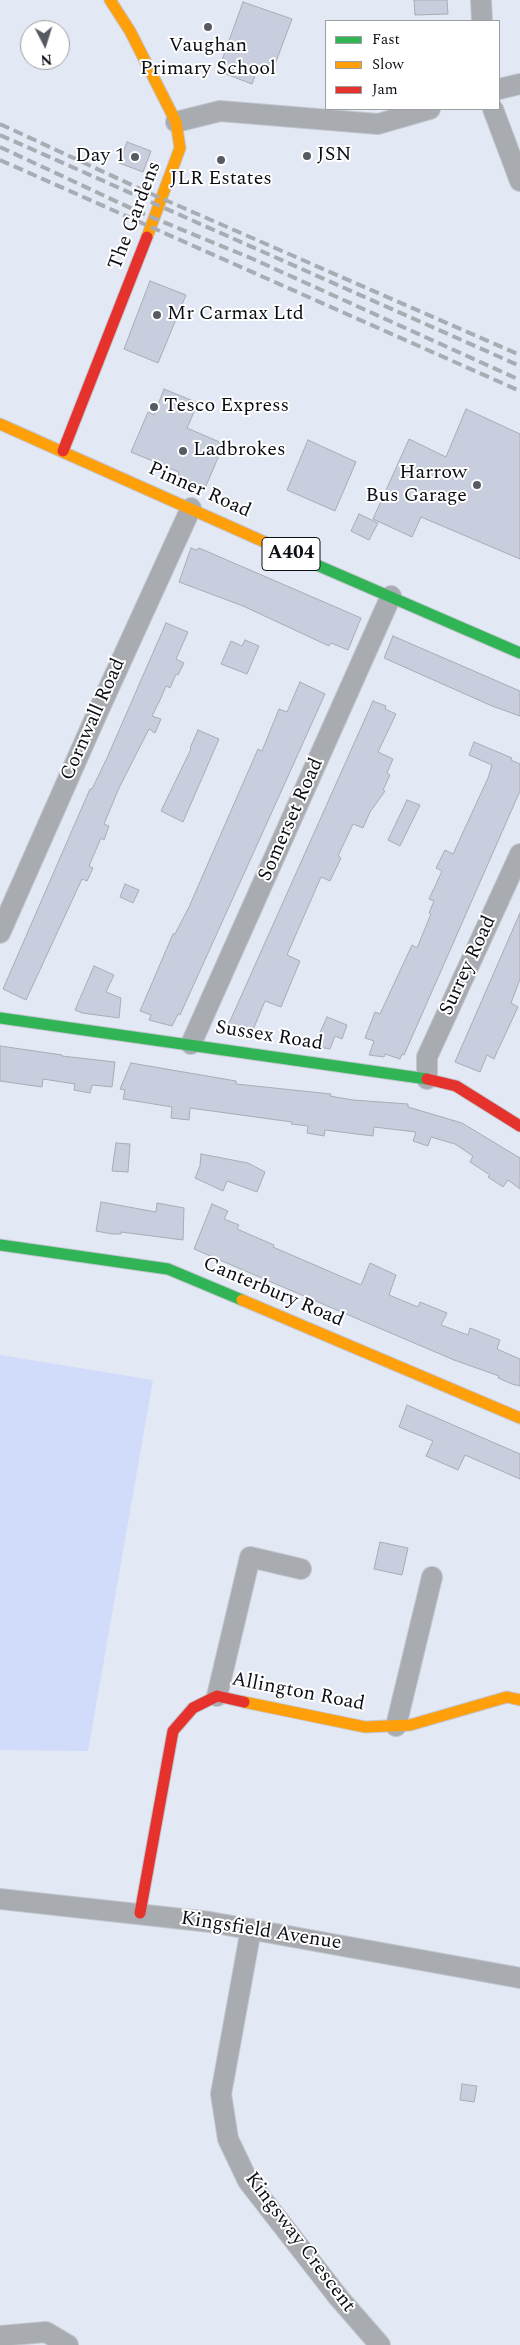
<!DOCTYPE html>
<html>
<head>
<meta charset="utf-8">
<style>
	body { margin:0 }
	#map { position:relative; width:520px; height:2345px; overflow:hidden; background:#e3e8f5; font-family:Spectral,serif }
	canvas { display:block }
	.legend { position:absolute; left:325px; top:20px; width:175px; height:90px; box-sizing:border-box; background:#fff; border:1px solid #9d9fa1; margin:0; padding:6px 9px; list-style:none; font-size:15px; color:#0b0e15 }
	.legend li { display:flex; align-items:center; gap:10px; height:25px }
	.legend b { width:25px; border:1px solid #9d9fa1 }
	.north { position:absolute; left:20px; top:20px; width:50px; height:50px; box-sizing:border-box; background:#fff; border:1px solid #9d9fa1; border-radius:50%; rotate:175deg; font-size:14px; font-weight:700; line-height:20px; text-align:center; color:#0b0e15 }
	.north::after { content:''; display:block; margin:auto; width:18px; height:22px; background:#575a63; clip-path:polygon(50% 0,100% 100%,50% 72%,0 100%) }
</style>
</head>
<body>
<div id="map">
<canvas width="520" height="2345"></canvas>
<ul class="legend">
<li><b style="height:6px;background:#30b455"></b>Fast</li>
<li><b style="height:6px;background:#ff9f0a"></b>Slow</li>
<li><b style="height:6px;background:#e5322d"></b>Jam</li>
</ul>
<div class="north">N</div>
</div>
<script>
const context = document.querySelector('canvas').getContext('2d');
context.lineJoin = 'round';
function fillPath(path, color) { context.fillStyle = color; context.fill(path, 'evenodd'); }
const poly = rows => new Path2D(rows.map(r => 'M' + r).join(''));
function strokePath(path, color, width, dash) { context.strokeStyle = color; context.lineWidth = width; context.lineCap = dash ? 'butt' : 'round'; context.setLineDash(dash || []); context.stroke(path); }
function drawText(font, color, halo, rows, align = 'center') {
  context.font = font + ' Spectral,serif'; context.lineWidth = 4; context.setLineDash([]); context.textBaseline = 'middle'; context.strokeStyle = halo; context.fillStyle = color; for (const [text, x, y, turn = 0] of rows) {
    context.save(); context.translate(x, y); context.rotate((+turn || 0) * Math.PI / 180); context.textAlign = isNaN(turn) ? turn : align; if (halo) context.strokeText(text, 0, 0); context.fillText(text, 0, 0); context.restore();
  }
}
const green = poly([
	[0,1355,153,1380,88,1751,0,1750]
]);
const building = poly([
	[414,0,447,0,448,14,415,15,414,0],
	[243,2,292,19,271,75,257,70,252,84,218,71,243,2],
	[127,142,151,151,143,172,119,163,127,142],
	[150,281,186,295,158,363,124,349,150,281],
	[164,389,198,403,187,428,224,444,205,488,178,476,179,472,131,452,148,412,154,415,164,389],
	[466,409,520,434,520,559,421,517,412,537,373,519,409,439,446,457,466,409],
	[308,440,356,462,335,511,287,490,308,440],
	[359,514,378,523,369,540,351,531,359,514],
	[191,548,196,550,199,548,361,618,348,650,331,643,329,646,243,606,179,582,191,548],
	[166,623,188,632,176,659,184,663,178,675,176,674,170,688,166,686,160,700,152,716,161,719,155,733,149,729,119,788,104,824,109,826,104,840,101,838,89,866,93,868,87,881,82,879,26,1000,3,989,90,789,92,789,107,758,166,623],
	[393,636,520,691,520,716,492,706,384,658,393,636],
	[245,640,259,646,247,674,221,664,231,641,242,646,245,640],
	[300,682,325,694,266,825,180,1015,178,1014,172,1026,149,1020,151,1015,140,1011,173,934,175,934,189,907,258,749,262,751,279,709,287,712,300,682],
	[373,701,386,706,385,709,396,714,378,752,393,759,387,773,390,775,383,790,385,791,370,812,363,828,353,824,338,856,341,858,330,881,321,877,287,955,300,961,281,1007,265,1001,250,1037,226,1030,373,701],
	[198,730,219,739,183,822,161,811,191,749,190,748,198,730],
	[474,742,512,758,511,760,520,764,520,791,404,1055,402,1054,400,1059,385,1054,384,1057,369,1055,374,1041,365,1038,375,1012,380,1014,412,945,417,948,431,914,429,913,434,901,429,899,442,871,436,868,445,850,453,854,488,778,492,765,469,755,474,742],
	[407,800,420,805,400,846,388,840,407,800],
	[125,884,139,890,133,903,120,897,125,884],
	[520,913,520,979,511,1003,518,1007,497,1052,494,1059,487,1055,480,1072,455,1062,520,913],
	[94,966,114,975,106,992,121,998,119,1018,82,1013,75,1010,94,966],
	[327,1017,347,1025,342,1039,335,1036,330,1049,314,1046,327,1017],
	[0,1046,62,1055,62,1056,115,1062,112,1087,92,1085,90,1093,74,1090,75,1084,43,1079,42,1087,0,1081,0,1046],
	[131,1063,236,1081,236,1084,331,1094,330,1096,353,1100,408,1104,408,1107,462,1123,520,1158,520,1189,508,1180,503,1187,488,1177,490,1175,470,1162,473,1156,455,1144,431,1137,428,1146,413,1141,416,1132,374,1127,373,1136,325,1130,324,1136,307,1133,308,1126,291,1124,292,1122,190,1108,189,1120,171,1118,172,1107,123,1099,125,1090,120,1089,131,1063],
	[116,1143,130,1144,128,1172,112,1171,116,1143],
	[201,1154,248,1163,265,1172,257,1192,227,1181,223,1191,195,1178,200,1166,201,1154],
	[101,1202,156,1212,157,1203,184,1208,183,1240,121,1232,121,1234,112,1234,96,1231,101,1202],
	[212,1204,228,1211,224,1219,239,1225,237,1229,274,1245,273,1247,361,1285,370,1263,396,1275,389,1295,418,1307,420,1302,447,1313,441,1325,468,1335,470,1328,500,1340,497,1349,520,1359,520,1386,512,1384,498,1378,499,1376,454,1360,194,1249,212,1204],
	[407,1405,520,1454,520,1479,465,1455,458,1470,426,1456,433,1441,399,1427,407,1405],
	[380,1542,408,1548,402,1575,374,1569,380,1542],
	[462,2084,477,2086,474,2102,460,2100,462,2084]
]);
const street = poly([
	[481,0,482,21],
	[499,89,520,84],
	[493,109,520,181],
	[176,122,220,111,378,124,430,109],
	[0,933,96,716,191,508],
	[191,1044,391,596],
	[427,1079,427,1057,520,854],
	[217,1696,250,1557,301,1569],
	[396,1726,432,1577],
	[0,1899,210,1922,520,1978],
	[251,1929,221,2094,228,2139,248,2181,339,2298,380,2345],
	[0,2336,46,2332,68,2345]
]);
const fast = poly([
	[296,556,520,653],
	[0,1018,427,1079],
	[0,1245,168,1269,242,1300]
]);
const slow = poly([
	[110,0,130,31,176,122,180,148,147,237],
	[0,424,296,556],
	[242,1300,520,1418],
	[244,1702,365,1727,410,1725,507,1697,520,1700]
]);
const jam = poly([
	[63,451,147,237],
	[427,1079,456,1086,520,1126],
	[140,1913,173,1731,193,1708,217,1696,244,1702]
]);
const rail = poly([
	[0,124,147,192,520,355],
	[0,135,520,366],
	[0,147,139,212,253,259,520,380],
	[0,160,520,391]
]);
const markers = [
	[208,27,5,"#575a63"],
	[307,156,5,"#575a63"],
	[135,157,5,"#575a63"],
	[221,160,5,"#575a63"],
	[157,315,5,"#575a63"],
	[154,407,5,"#575a63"],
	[183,451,5,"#575a63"],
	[477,485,5,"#575a63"]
];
const shields = [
	[291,554,58]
];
const shieldNames = [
	["A404",291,554]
];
const poiNames = [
	["Vaughan",208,47,"center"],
	["Primary School",208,70,"center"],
	["JSN",317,156],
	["Day 1",125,157,"right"],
	["JLR Estates",221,180,"center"],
	["Mr Carmax Ltd",167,315],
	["Tesco Express",164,407],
	["Ladbrokes",193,451],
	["Harrow",467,474,"right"],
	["Bus Garage",467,497,"right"]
];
const streetNames = [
	["The Gardens",136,216,-69],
	["Pinner Road",199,491,24],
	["Cornwall Road",94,720,-66],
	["Somerset Road",292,820,-66],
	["Surrey Road",469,966,-65],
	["Sussex Road",269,1037,9],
	["Canterbury Road",273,1293,23],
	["Allington Road",298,1693,11],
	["Kingsfield Avenue",261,1932,9],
	["Kingsway Crescent",299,2243,53]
];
fillPath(green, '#d0dcfa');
fillPath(building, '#c8cedd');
strokePath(building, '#a8acb5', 1);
strokePath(street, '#c2c6cf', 22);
strokePath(fast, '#c2c6cf', 13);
strokePath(slow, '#c2c6cf', 13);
strokePath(jam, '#c2c6cf', 13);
strokePath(street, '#a8acb1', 20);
strokePath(fast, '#30b455', 11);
strokePath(slow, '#ff9f0a', 11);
strokePath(jam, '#e5322d', 11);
strokePath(rail, '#a8acb3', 4, [10, 5]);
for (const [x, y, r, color] of markers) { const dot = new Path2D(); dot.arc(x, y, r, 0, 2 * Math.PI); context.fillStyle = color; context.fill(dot); strokePath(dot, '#fff', 2); }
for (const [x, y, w] of shields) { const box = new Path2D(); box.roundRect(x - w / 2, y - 16.5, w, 33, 4); context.fillStyle = '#fff'; context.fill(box); strokePath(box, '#0b0e15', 1); }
drawText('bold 19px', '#0b0e15', null, shieldNames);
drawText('20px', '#0b0e15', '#fff', poiNames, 'left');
drawText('20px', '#0b0e15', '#fff', streetNames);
</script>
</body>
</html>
